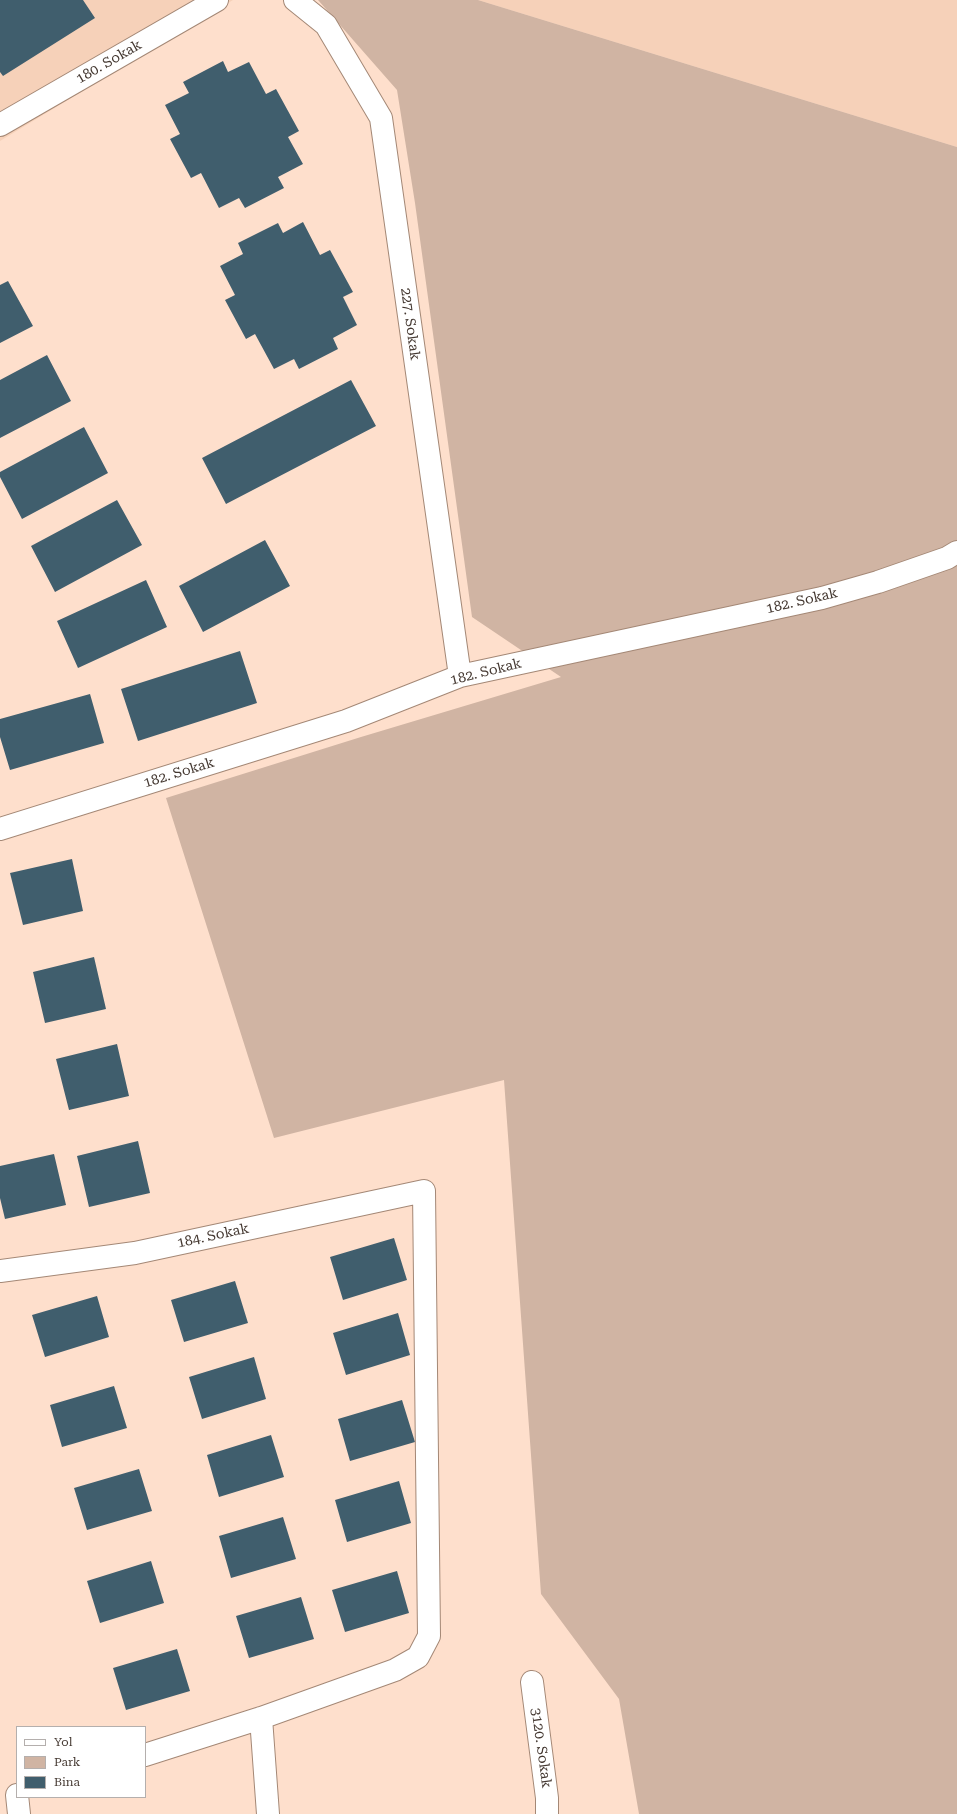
<!DOCTYPE html>
<html>
<head>
<meta charset="utf-8">
<style>
	body { margin:0 }
	#map { position:relative; width:957px; height:1814px; overflow:hidden; background:#fedfcc; font-family:"Roboto Serif",serif }
	canvas { display:block }
	.legend { position:absolute; left:16px; top:1726px; width:130px; height:72px; box-sizing:border-box; background:#fff; border:1px solid #b4afad; margin:0; padding:5px 7px; list-style:none; font-size:12px; color:#443831 }
	.legend li { display:flex; align-items:center; gap:8px; height:20px }
	.legend b { width:20px; border:1px solid #b4afad }
</style>
</head>
<body>
<div id="map">
<canvas width="957" height="1814"></canvas>
<ul class="legend">
<li><b style="height:5px;background:#fff"></b>Yol</li>
<li><b style="height:11px;background:#d0b4a3"></b>Park</li>
<li><b style="height:11px;background:#405e6d"></b>Bina</li>
</ul>
</div>
<script>
const context = document.querySelector('canvas').getContext('2d');
context.lineJoin = 'round';
function fillPath(path, color) { context.fillStyle = color; context.fill(path, 'evenodd'); }
const poly = rows => new Path2D(rows.map(r => 'M' + r).join(''));
function strokePath(path, color, width, dash) { context.strokeStyle = color; context.lineWidth = width; context.lineCap = dash ? 'butt' : 'round'; context.setLineDash(dash || []); context.stroke(path); }
function drawText(font, color, halo, rows, align = 'center') {
  context.font = font + ' "Roboto Serif",serif'; context.lineWidth = 4; context.setLineDash([]); context.textBaseline = 'middle'; context.strokeStyle = halo; context.fillStyle = color; for (const [text, x, y, turn = 0] of rows) {
    context.save(); context.translate(x, y); context.rotate((+turn || 0) * Math.PI / 180); context.textAlign = isNaN(turn) ? turn : align; if (halo) context.strokeText(text, 0, 0); context.fillText(text, 0, 0); context.restore();
  }
}
const built = poly([
	[0,0,233,0,0,141],
	[478,0,957,0,957,147]
]);
const green = poly([
	[318,0,478,0,957,147,957,1814,639,1814,619,1699,541,1594,504,1080,274,1138,166,798,361,737,561,677,472,617,415,203,397,90]
]);
const building = poly([
	[0,0,83,0,95,18,3,76,0,72],
	[223,61,228,72,249,62,266,94,276,89,299,131,288,137,303,164,278,177,284,188,245,208,239,198,219,208,201,173,191,178,170,139,180,134,165,105,189,93,183,82],
	[303,222,320,255,330,250,353,292,343,297,357,325,333,338,338,349,299,369,294,359,274,369,255,334,246,339,225,300,235,295,220,266,243,254,238,243,278,223,283,233],
	[8,281,33,326,0,343,0,285],
	[47,355,71,401,0,438,0,380],
	[351,380,376,426,226,504,202,458],
	[84,427,108,473,22,519,0,477,0,472],
	[117,500,142,545,55,592,31,546],
	[265,540,290,586,203,632,179,586],
	[146,580,167,627,78,668,57,621],
	[240,651,257,703,138,741,121,689],
	[90,694,104,743,10,770,0,737,0,719],
	[72,859,83,911,23,925,10,873],
	[94,957,106,1009,45,1023,33,972],
	[117,1044,129,1096,69,1110,56,1059],
	[138,1141,150,1193,89,1207,77,1156],
	[54,1154,66,1205,5,1219,0,1198,0,1166],
	[394,1238,407,1280,343,1300,330,1257],
	[235,1281,248,1323,184,1342,171,1300],
	[97,1296,109,1337,45,1357,32,1315],
	[398,1313,410,1355,346,1375,333,1333],
	[254,1357,266,1399,202,1419,189,1377],
	[114,1386,127,1428,62,1447,50,1405],
	[402,1400,415,1442,350,1461,338,1419],
	[271,1435,284,1477,219,1497,207,1455],
	[139,1469,152,1511,87,1530,74,1488],
	[399,1481,411,1523,347,1542,335,1500],
	[283,1517,296,1559,231,1578,219,1536],
	[151,1561,164,1603,100,1623,87,1581],
	[397,1571,409,1613,345,1632,332,1590],
	[301,1597,314,1639,249,1658,236,1616],
	[177,1649,190,1691,126,1710,113,1668]
]);
const street = poly([
	[295,0,326,25,381,118,460,676],
	[0,125,217,0],
	[0,829,346,721,460,676,822,598,878,582,947,558,957,552],
	[0,1271,135,1253,424,1191,429,1636,418,1657,395,1670,261,1718,145,1755],
	[532,1682,547,1798,547,1814],
	[261,1718,268,1814],
	[17,1795,19,1814]
]);
const streetNames = [
	["180. Sokak",109,62,-30],
	["227. Sokak",410,324,82],
	["182. Sokak",802,601,-13],
	["182. Sokak",486,672,-14],
	["182. Sokak",179,773,-17],
	["184. Sokak",213,1236,-12],
	["3120. Sokak",541,1748,82]
];
fillPath(built, '#f6d1b9');
fillPath(green, '#d0b4a3');
fillPath(building, '#405e6d');
strokePath(street, '#a48876', 24);
strokePath(street, '#fff', 22);
drawText('14px', '#443831', '#fff', streetNames);
</script>
</body>
</html>
